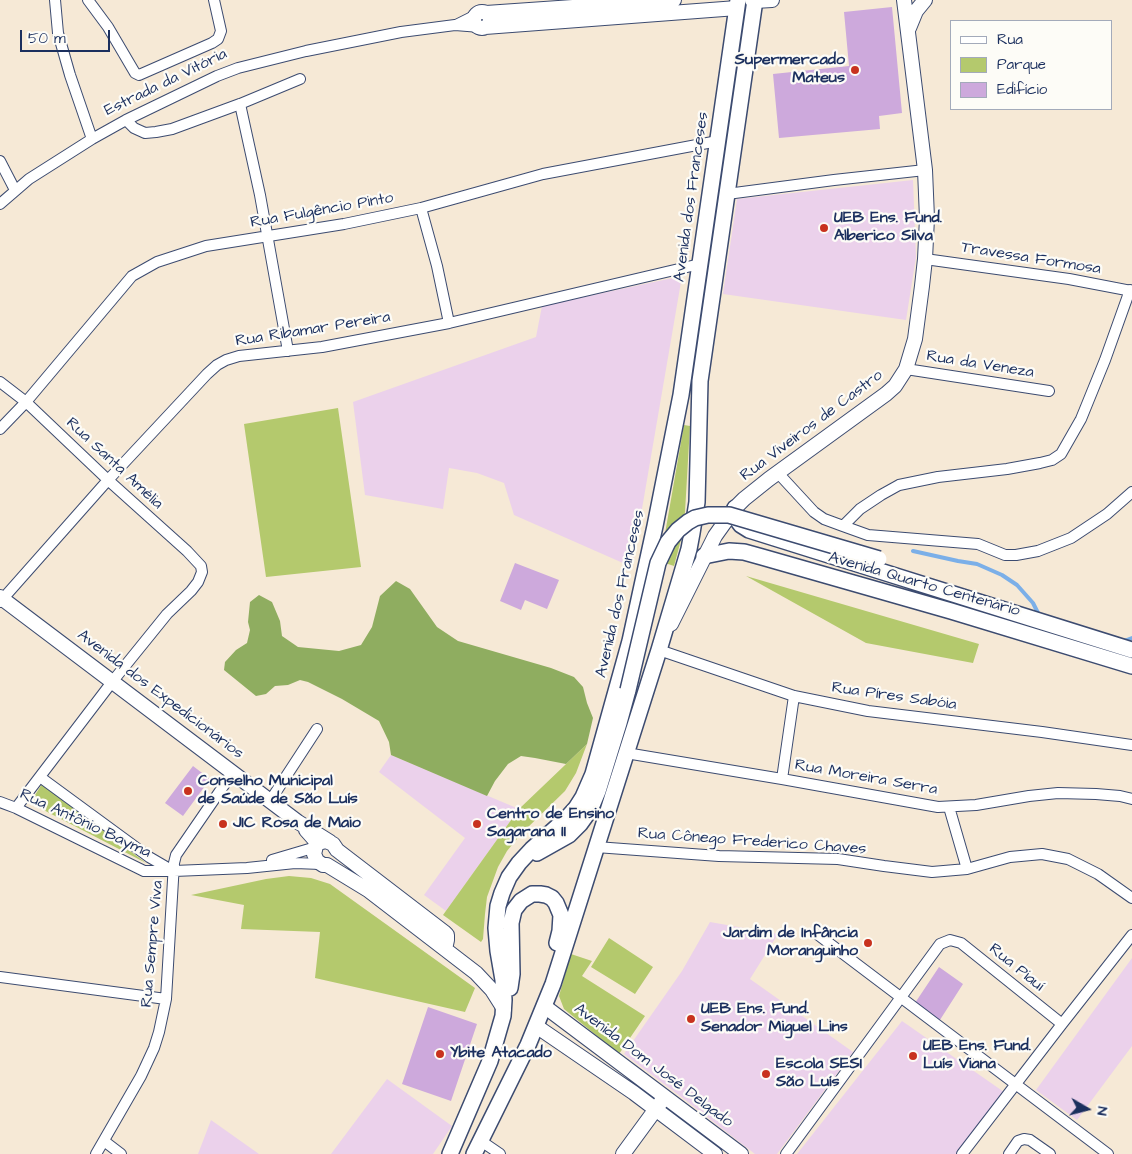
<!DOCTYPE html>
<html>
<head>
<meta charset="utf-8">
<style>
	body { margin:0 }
	#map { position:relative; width:1132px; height:1154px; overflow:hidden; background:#f6e9d6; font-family:"Architects Daughter",sans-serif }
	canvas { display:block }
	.legend { position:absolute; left:950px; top:20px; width:162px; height:90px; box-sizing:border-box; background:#fdfcf7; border:1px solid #a3aaba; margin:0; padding:6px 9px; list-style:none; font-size:15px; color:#1b2f5e }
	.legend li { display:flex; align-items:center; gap:10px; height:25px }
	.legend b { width:25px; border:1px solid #a3aaba }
	.north { position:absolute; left:1062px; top:1084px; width:50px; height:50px; -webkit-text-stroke:4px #fdfcf7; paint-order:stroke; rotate:98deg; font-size:14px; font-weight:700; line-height:20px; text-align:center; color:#1b2f5e }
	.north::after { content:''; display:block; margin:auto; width:18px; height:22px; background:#1b2f5e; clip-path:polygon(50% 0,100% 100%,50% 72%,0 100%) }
	.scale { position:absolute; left:20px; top:30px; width:90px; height:22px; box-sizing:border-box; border:2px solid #1b2f5e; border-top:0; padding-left:6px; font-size:15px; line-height:18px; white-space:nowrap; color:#1b2f5e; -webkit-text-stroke:4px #fdfcf7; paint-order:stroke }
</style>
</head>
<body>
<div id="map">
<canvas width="1132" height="1154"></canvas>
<ul class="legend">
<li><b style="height:6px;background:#fff"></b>Rua</li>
<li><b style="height:14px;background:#b4c96d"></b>Parque</li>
<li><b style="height:14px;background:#cda9dc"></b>Edifício</li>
</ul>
<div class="north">N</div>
<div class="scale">50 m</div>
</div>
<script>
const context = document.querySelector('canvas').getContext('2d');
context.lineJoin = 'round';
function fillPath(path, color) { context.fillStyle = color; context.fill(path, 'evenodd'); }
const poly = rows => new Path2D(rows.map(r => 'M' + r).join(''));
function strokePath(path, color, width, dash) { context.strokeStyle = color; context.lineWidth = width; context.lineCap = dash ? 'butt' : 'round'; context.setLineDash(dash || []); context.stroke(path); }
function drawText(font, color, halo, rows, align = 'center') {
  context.font = font + ' "Architects Daughter",sans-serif'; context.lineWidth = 4.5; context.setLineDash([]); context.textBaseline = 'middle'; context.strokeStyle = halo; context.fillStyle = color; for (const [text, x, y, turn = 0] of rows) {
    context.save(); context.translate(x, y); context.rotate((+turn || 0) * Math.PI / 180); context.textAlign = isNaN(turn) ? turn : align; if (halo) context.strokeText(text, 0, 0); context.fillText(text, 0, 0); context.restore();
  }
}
const built = poly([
	[913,180,916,257,906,320,723,294,737,199],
	[682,276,632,567,514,515,504,483,477,473,449,468,443,509,365,495,353,402,536,337,542,306],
	[391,755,519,809,446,911,424,895,465,838,379,772],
	[710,922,778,934,750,979,853,1052,777,1154,755,1154,680,1096,624,1054,682,971],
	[1132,958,1132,1046,1077,1120,1036,1090],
	[902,1021,1004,1092,956,1154,797,1154],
	[387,1079,452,1126,433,1154,331,1154],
	[211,1120,259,1154,198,1154]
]);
const green = poly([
	[338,408,361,567,266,577,244,424],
	[684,425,690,426,685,512,682,536,674,566,665,563,663,545],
	[746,576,979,644,973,663,866,643],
	[587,744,576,773,565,791,521,834,507,851,498,867,487,897,485,914,483,939,481,942,443,915,519,809],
	[42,784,146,863,30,803],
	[289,876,311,878,330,884,475,988,465,1012,315,978,320,932,241,929,244,905,191,895,266,879],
	[609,938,653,967,635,994,591,967],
	[571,954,592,961,582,976,645,1016,619,1054,564,1009,559,996]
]);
const forest = poly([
	[396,581,410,589,437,627,458,641,551,668,574,677,583,687,587,703,593,718,587,744,566,764,535,758,521,756,508,764,495,781,487,796,391,755,389,742,379,721,342,699,308,682,300,680,288,685,275,686,266,694,256,696,224,670,225,662,236,650,247,643,250,630,248,622,250,602,259,595,272,602,280,621,282,636,298,647,339,651,361,645,372,627,380,596]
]);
const stream = poly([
	[913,551,958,561,977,564,1002,575,1017,585,1033,603,1040,617],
	[1124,641,1132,638]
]);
const building = poly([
	[892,7,902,113,879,116,880,129,779,138,773,74,849,66,844,12],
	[515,563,559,580,547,609,525,600,521,610,500,601],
	[193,766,210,779,183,816,165,803],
	[939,967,963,984,938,1023,913,1006],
	[428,1007,477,1024,451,1101,402,1084]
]);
const street = poly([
	[55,0,58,33,70,75,92,139],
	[88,0,108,27,135,73,139,75,212,43,218,39,221,31,214,0],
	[456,25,476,15],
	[240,104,260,195,288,351],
	[126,120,134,128,145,133,156,132,172,129,240,104,300,79],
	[0,161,15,190],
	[727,194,834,180,925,170],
	[0,204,29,179,92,139,126,120,217,76,238,68,306,51,401,32,455,25,480,27],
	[421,208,437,266,449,323],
	[925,259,1069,279,1132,291],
	[906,369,1049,391],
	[0,382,26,402,108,480,187,551,201,566,202,572,198,582,191,591,167,614,112,682,16,808],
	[0,429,26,402,132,276,157,262,206,246,344,224,421,208,543,174,718,141],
	[778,473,814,512,824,519,843,526,868,535,978,544,1005,555,1016,555,1038,551,1071,538,1107,514,1132,492],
	[843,526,860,509,881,495,899,485,938,477,1007,469,1040,463,1052,460,1061,454,1081,419,1105,360,1130,290],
	[0,602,108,480,207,374,217,365,226,360,239,356,322,347,449,323,700,264],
	[659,650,794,696,868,711,1042,732,1132,745],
	[626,753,782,779,938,807,976,805,1029,796,1058,793,1096,794,1120,796,1132,799],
	[40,777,149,857,173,871],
	[782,779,794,696],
	[270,801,317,729],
	[0,802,16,808,144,871,174,871,247,868,295,863,321,864],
	[949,807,967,869],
	[596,847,719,856,838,859,884,866,932,872,967,869,1010,857,1042,854,1068,859,1098,874,1132,898],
	[272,860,316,847],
	[817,934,1108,1154],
	[0,977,166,999],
	[104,1141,121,1154],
	[481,1141,500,1154],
	[96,1154,141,1076,154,1048,159,1032,166,999,174,863,176,855,233,772],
	[786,1154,940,944,950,940,961,943,1062,1024],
	[962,1154,1062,1024,1132,935],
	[1009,1154,1018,1141,1024,1139,1030,1140,1050,1154]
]);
const secondary = poly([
	[752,0,755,1,772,0],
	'474 20a8 8 0 1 1 16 0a8 8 0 1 1-16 0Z',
	[486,13,674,0],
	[485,27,737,8],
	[909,28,916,11,925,0],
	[0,597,298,822,330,842],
	[671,624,715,536,735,508,744,499,769,479,886,394,895,386,906,369,915,339,922,286,925,259,927,218,925,170,904,0],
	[306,830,314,839,316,843,316,846,314,854,317,861,323,865,327,865,368,890,476,973,492,990,504,1009],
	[322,842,326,841,333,844,337,850,444,932,447,935,447,940,445,949],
	[544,1006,741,1154],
	[536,1026,634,1093,715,1154],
	[623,1154,661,1102]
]);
const primary = poly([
	[735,508,735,517,741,525,749,530,1132,650],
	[704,556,729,551,744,552,762,557,951,611,1132,666],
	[537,853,569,835,580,824,590,810,598,791,619,723,628,690],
	[510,988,512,974,511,923,514,910,521,901,532,894,540,894,546,895,552,898,556,903,561,915,560,931,557,943],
	[450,1154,490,1061,503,1016,504,1000,503,980,498,951,496,928,498,906,502,893,509,877,519,863,532,849,567,818,576,808,583,797,593,774,630,641,655,526,681,395,738,0],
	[474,1154,528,1045,553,984,659,650,689,549,692,533,697,502,700,381,755,0]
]);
const primaryBridge = poly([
	[628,690,658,563,668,542,678,530,688,522,695,518,708,515,729,515,879,559]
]);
const markers = [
	[855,70,5,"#c8321e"],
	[824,228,5,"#c8321e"],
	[188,791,5,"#c8321e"],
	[223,824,5,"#c8321e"],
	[477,824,5,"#c8321e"],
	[868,943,5,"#c8321e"],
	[691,1019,5,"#c8321e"],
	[440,1054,5,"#c8321e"],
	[913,1056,5,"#c8321e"],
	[766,1074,5,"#c8321e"]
];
const poiNames = [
	["Supermercado",845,61,"right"],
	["Mateus",845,79,"right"],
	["UEB Ens. Fund.",834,219],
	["Alberico Silva",834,237],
	["Conselho Municipal",198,782],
	["de Saúde de São Luís",198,800],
	["Centro de Ensino",487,815],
	["Sagarana II",487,833],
	["JIC Rosa de Maio",233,824],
	["Jardim de Infância",858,934,"right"],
	["Moranguinho",858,952,"right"],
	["UEB Ens. Fund.",701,1010],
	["Senador Miguel Lins",701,1028],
	["UEB Ens. Fund.",923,1047],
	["Luís Viana",923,1065],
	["Ybite Atacado",450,1054],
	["Escola SESI",776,1065],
	["São Luís",776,1083]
];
const streetNames = [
	["Estrada da Vitória",166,83,-26],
	["Avenida dos Franceses",692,197,-82],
	["Rua Fulgêncio Pinto",322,211,-10],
	["Travessa Formosa",1031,259,9],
	["Rua Ribamar Pereira",313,330,-9],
	["Rua da Veneza",980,365,9],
	["Rua Viveiros de Castro",812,426,-37],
	["Rua Santa Amélia",114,464,43],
	["Avenida Quarto Centenário",924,585,16],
	["Avenida dos Franceses",621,594,-77],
	["Avenida dos Expedicionários",160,695,37],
	["Rua Píres Sabóia",894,697,8],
	["Rua Moreira Serra",866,778,10],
	["Rua Antônio Bayma",85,824,25],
	["Rua Cônego Frederico Chaves",752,842,4],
	["Rua Sempre Viva",153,944,-85],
	["Rua Piauí",1016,968,39],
	["Avenida Dom José Delgado",653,1066,37]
];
fillPath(built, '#ebd1eb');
fillPath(green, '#b4c96d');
fillPath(forest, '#8fad60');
strokePath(stream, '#7bafe8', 4);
fillPath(building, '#cda9dc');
strokePath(street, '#3c4b70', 12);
strokePath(secondary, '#3c4b70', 16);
strokePath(primary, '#3c4b70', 18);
strokePath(street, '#fff', 10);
strokePath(secondary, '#fff', 14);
strokePath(primary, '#fff', 15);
strokePath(primaryBridge, '#3c4b70', 18, []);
strokePath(primaryBridge, '#fff', 15);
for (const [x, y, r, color] of markers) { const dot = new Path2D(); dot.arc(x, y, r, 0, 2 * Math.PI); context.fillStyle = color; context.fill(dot); strokePath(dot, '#fdfcf7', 2); }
drawText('bold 16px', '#1b2f5e', '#fdfcf7', poiNames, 'left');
drawText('16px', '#1b2f5e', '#fdfcf7', streetNames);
</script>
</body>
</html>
